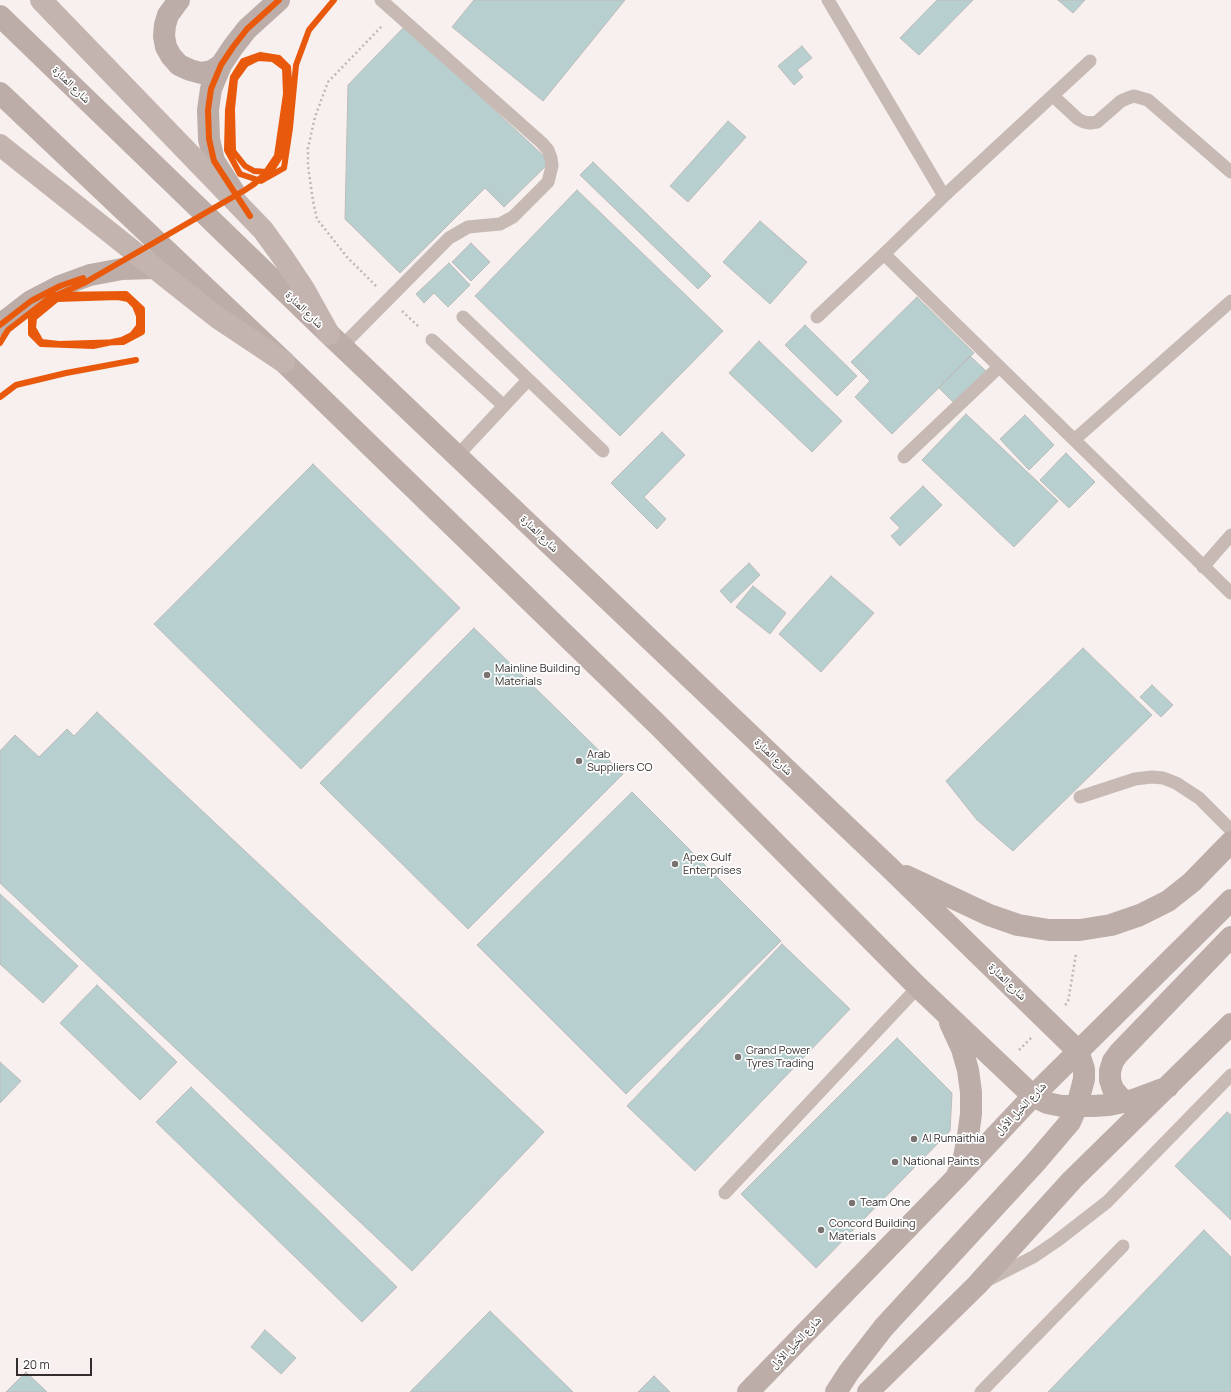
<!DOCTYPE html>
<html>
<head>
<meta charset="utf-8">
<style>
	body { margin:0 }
	#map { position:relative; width:1231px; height:1392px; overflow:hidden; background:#f7f0ee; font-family:Manrope,sans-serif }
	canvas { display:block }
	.scale { position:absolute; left:16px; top:1358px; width:76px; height:18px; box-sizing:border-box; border:2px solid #332e2d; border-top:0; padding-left:5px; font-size:12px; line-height:14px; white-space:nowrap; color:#332e2d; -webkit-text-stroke:3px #fefefe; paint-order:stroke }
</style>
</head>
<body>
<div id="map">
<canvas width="1231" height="1392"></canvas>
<div class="scale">20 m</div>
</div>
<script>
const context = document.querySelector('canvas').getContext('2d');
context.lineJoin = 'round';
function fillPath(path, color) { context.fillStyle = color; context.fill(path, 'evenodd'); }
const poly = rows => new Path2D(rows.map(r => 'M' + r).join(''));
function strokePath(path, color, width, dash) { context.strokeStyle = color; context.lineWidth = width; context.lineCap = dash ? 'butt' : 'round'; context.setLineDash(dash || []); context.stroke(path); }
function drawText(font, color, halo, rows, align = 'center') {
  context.font = font + ' Manrope,"Noto Naskh Arabic",sans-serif'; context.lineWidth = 3.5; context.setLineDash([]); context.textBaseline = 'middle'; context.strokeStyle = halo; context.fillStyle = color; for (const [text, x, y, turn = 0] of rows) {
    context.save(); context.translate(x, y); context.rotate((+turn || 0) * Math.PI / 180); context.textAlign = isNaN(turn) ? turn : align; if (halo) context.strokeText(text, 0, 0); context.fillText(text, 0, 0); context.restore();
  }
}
const building = poly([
	[474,0,625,0,543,101,452,27,474,0],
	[937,0,973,0,919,55,900,38,937,0],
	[1058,0,1085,0,1073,13,1058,0],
	[405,26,550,162,504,207,485,188,400,273,345,219,348,85,405,26],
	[802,46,812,58,797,70,803,77,794,85,778,66,802,46],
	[728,121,746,137,688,202,670,186,728,121],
	[593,162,711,276,698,289,580,175,593,162],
	[577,190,723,331,620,436,475,296,577,190],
	[760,221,807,262,770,304,723,262,760,221],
	[471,243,490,262,471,281,452,262,471,243],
	[449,263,470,285,448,307,434,293,424,303,416,294,449,263],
	[917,297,974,353,892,434,855,397,870,381,851,362,917,297],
	[805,325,857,376,837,396,785,345,805,325],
	[759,341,842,421,812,452,729,373,759,341],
	[970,356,986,371,954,403,939,388,970,356],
	[966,414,1058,501,1014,547,922,460,966,414],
	[1025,415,1054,445,1029,470,1000,439,1025,415],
	[662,432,685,455,644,497,666,519,657,529,611,483,662,432],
	[1066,453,1095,482,1069,508,1040,480,1066,453],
	[313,464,460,608,301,769,154,624,313,464],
	[923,486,942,505,900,546,891,536,900,528,890,518,923,486],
	[749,563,760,575,731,603,720,591,749,563],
	[831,576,874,613,821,672,779,634,831,576],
	[753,586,786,613,770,634,736,607,753,586],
	[474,628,623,774,468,929,320,783,474,628],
	[1083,648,1152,715,1013,851,977,820,946,781,1083,648],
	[1152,685,1173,705,1161,717,1140,697,1152,685],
	[97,712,544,1132,412,1271,0,883,0,751,15,735,39,757,67,729,74,736,97,712],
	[632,792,781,941,626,1094,477,945,632,792],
	[0,894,78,966,43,1003,0,964,0,894],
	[782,944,850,1009,695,1171,627,1106,782,944],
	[97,985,177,1062,140,1100,60,1023,97,985],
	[897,1038,952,1093,950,1131,816,1268,741,1194,897,1038],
	[0,1062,21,1081,0,1103,0,1062],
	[191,1087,397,1287,362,1322,156,1122,191,1087],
	[1227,1112,1231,1115,1231,1220,1175,1166,1227,1112],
	[1204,1230,1231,1257,1231,1392,1048,1392,1204,1230],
	[490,1311,573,1392,410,1392,490,1311],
	[265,1330,296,1358,281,1374,251,1347,265,1330],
	[26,1372,47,1392,6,1392,26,1372],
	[654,1376,670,1392,638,1392,654,1376]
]);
const path = poly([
	[376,286,347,257,317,219,313,201,308,166,308,148,315,117,328,82,382,26],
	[402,311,419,327],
	[1065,1005,1068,1002,1076,954],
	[1019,1050,1031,1038]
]);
const lane = poly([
	[828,0,944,196],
	[1053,96,1078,119,1084,122,1090,123,1097,122,1121,101,1128,98,1134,96,1148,100,1231,172],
	[884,254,1231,593],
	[463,317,603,451],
	[817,317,884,254,944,196,1090,61],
	[432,340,504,406],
	[342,346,449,238,468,227,500,224,513,217,548,182,552,166,551,158,548,150,542,143,381,0],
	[1074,440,1231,301],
	[457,456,528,380],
	[904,457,999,367],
	[1203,567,1231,535],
	[1080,797,1135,779,1152,777,1163,778,1176,783,1199,798,1231,830],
	[725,1193,918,987],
	[988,1280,1033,1257,1058,1240,1107,1202,1231,1075],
	[981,1392,1123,1246]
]);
const secondary = poly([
	[179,0,168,15,165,25,164,36,166,47,171,56,179,65,190,70,201,73,212,71,221,65],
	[0,16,329,334,890,868,1078,1051,1084,1069,1084,1079,1077,1106,1070,1122,1035,1163,884,1327,849,1372,836,1392],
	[0,93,284,362,659,726,918,987,1033,1096,1047,1103,1062,1106,1093,1106,1109,1105,1133,1100,1168,1087],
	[234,192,214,161,209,139,208,110,211,89,221,65,233,47,247,29,279,0],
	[0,325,31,301,60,286,90,275,122,269,154,268],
	[906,876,989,915,1018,925,1049,930,1080,930,1111,925,1140,915,1168,901,1192,882,1231,842],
	[950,1023,962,1049,968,1070,971,1092,971,1114,968,1136,964,1157,958,1173],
	[1124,1102,1113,1089,1110,1080,1110,1071,1113,1061,1119,1053,1231,937],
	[748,1392,956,1178,1033,1096,1231,900],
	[868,1392,977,1285,1072,1180,1231,1024]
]);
const highway = poly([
	[41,0,263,230,284,259,304,289,329,334],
	[0,145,186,293,218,318,284,362]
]);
const cycleway = poly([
	[250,216,214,161,209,139,208,110,211,89,221,65,233,47,247,29,279,0],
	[0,325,31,301,60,286,83,278],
	[0,343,8,330,53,295,126,294,142,309,142,332,123,342,59,344,41,342,33,328,34,318,57,299,118,297,128,299,135,306,139,316,139,326,132,335,122,340,93,346,41,344,31,334,31,317,53,297,86,282,245,190,254,184,264,175,277,156,286,94,285,68,273,59,258,58,246,64,235,79,232,109,233,151,245,166,254,171,266,172,273,168,280,157,287,127,290,94,288,67,279,58,260,55,243,61,233,77,228,110,227,150,240,174,261,181,284,168,290,128,296,65,309,30,334,0],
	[0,397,16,385,66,373,136,360]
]);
const markers = [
	[487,675,4,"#787271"],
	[579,761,4,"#787271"],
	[675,864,4,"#787271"],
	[738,1057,4,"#787271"],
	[914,1139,4,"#787271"],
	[895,1162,4,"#787271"],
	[852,1203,4,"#787271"],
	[821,1230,4,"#787271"]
];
const streetNames = [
	["شارع المنارة",71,85,44],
	["شارع المنارة",304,310,44],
	["شارع المنارة",539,534,44],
	["شارع المنارة",773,757,44],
	["شارع المنارة",1007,982,44],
	["شارع الخيل الأول",1021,1109,-46],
	["شارع الخيل الأول",796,1343,-46]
];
const poiNames = [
	["Mainline Building",495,669],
	["Materials",495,682],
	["Arab",587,755],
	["Suppliers CO",587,768],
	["Apex Gulf",683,858],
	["Enterprises",683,871],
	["Grand Power",746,1051],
	["Tyres Trading",746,1064],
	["Al Rumaithia",922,1139],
	["National Paints",903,1162],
	["Team One",860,1203],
	["Concord Building",829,1224],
	["Materials",829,1237]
];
fillPath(building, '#b7d0cf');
strokePath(building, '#bcbbba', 1);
strokePath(path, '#c0b6b3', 2.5, [2, 3]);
strokePath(lane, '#c7b9b4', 13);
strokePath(secondary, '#bdada8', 22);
strokePath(highway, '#c4b4af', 22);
strokePath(cycleway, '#e8590c', 6);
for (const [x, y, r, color] of markers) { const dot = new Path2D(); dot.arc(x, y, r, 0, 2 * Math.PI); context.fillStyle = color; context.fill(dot); strokePath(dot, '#fefefe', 1.5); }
drawText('11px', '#332e2d', '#fefefe', streetNames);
drawText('11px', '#332e2d', '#fefefe', poiNames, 'left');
</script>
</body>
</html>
